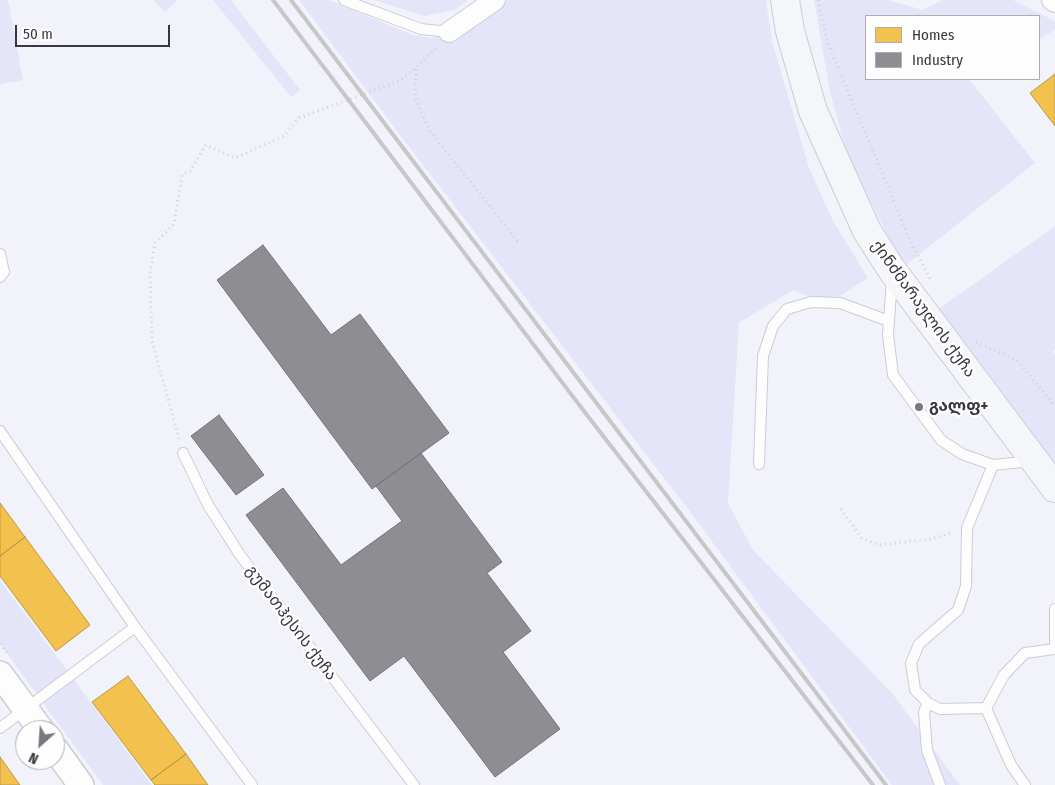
<!DOCTYPE html>
<html>
<head>
<meta charset="utf-8">
<style>
	body { margin:0 }
	#map { position:relative; width:1055px; height:785px; overflow:hidden; background:#f2f3fa; font-family:"Fira Sans Condensed",sans-serif }
	canvas { display:block }
	.legend { position:absolute; left:865px; top:15px; width:175px; height:65px; box-sizing:border-box; background:#fefefe; border:1px solid #aeaeb2; margin:0; padding:6px 9px; list-style:none; font-size:15px; color:#36373f }
	.legend li { display:flex; align-items:center; gap:10px; height:25px }
	.legend b { width:25px; border:1px solid #aeaeb2 }
	.north { position:absolute; left:15px; top:720px; width:50px; height:50px; box-sizing:border-box; background:#fefefe; border:1px solid #aeaeb2; border-radius:50%; rotate:206deg; font-size:14px; font-weight:700; line-height:20px; text-align:center; color:#36373f }
	.north::after { content:''; display:block; margin:auto; width:18px; height:22px; background:#787980; clip-path:polygon(50% 0,100% 100%,50% 72%,0 100%) }
	.scale { position:absolute; left:15px; top:25px; width:155px; height:22px; box-sizing:border-box; border:2px solid #36373f; border-top:0; padding-left:6px; font-size:15px; line-height:18px; white-space:nowrap; color:#36373f; -webkit-text-stroke:4px #fefefe; paint-order:stroke }
</style>
</head>
<body>
<div id="map">
<canvas width="1055" height="785"></canvas>
<ul class="legend">
<li><b style="height:14px;background:#f2c14e"></b>Homes</li>
<li><b style="height:14px;background:#8d8d92"></b>Industry</li>
</ul>
<div class="north">N</div>
<div class="scale">50 m</div>
</div>
<script>
const context = document.querySelector('canvas').getContext('2d');
context.lineJoin = 'round';
function fillPath(path, color) { context.fillStyle = color; context.fill(path, 'evenodd'); }
const poly = rows => new Path2D(rows.map(r => 'M' + r).join(''));
function strokePath(path, color, width, dash) { context.strokeStyle = color; context.lineWidth = width; context.lineCap = dash ? 'butt' : 'round'; context.setLineDash(dash || []); context.stroke(path); }
function drawText(font, color, halo, rows, align = 'center') {
  context.font = font + ' "Fira Sans Condensed","Noto Sans Georgian",sans-serif'; context.lineWidth = 5; context.setLineDash([]); context.textBaseline = 'middle'; context.strokeStyle = halo; context.fillStyle = color; for (const [text, x, y, turn = 0] of rows) {
    context.save(); context.translate(x, y); context.rotate((+turn || 0) * Math.PI / 180); context.textAlign = isNaN(turn) ? turn : align; if (halo) context.strokeText(text, 0, 0); context.fillText(text, 0, 0); context.restore();
  }
}
const green = poly([
	[0,0,8,0,23,80,0,84],
	[153,0,178,0,165,12],
	[213,0,231,0,300,90,291,97],
	[299,0,329,0,413,35,431,38,460,34,508,0,766,0,772,41,809,168,833,221,868,278,827,304,793,290,739,323,728,503,753,550,892,693,960,785,892,785,691,513,403,139],
	[373,0,468,0,455,10,425,16],
	[814,0,888,0,923,10,942,0,1013,0,1055,21,1055,30,1039,39,1039,16,866,16,866,79,969,79,1035,163,903,267,847,153,830,92],
	[1055,226,1055,349,1053,351,1055,354,1055,470,936,311],
	[0,580,152,785,103,785,0,644]
]);
const homes = poly([
	[1055,74,1055,126,1030,93,1055,74],
	[0,503,25,537,0,556,0,503],
	[25,537,90,625,56,651,0,576,0,556,25,537],
	[128,676,186,754,151,780,92,702,128,676],
	[186,754,208,785,155,785,151,780,186,754],
	[0,757,20,785,0,785,0,757]
]);
const industry = poly([
	[263,245,331,335,360,314,449,433,372,489,217,280,263,245],
	[219,415,264,475,236,495,191,436,219,415],
	[421,453,502,562,487,573,531,631,503,652,560,729,495,777,404,656,370,681,246,515,283,488,341,565,402,521,376,486,421,453]
]);
const path = poly([
	[818,0,827,41,910,240,931,280],
	[416,69,415,98,430,131,520,244],
	[976,342,1017,360,1055,406],
	[179,439,152,341,150,273,155,243,174,224,182,175,190,171,206,145,235,158,284,136,299,118,402,80,436,48],
	[841,509,862,538,879,545,931,539,952,533],
	[0,644,7,653]
]);
const service = poly([
	[344,0,421,29,449,32],
	[0,254,4,272,0,277],
	[892,278,888,335,893,375,941,440,962,454,993,465,1032,461],
	[0,431,135,627,252,785],
	[183,453,208,505,240,555,414,785],
	[759,464,763,356,773,326,787,309,811,302,840,303,889,321],
	[1055,649,1055,609],
	[928,703,924,712,927,750,940,785],
	[986,708,940,709,928,703,915,690,911,663,919,644,958,610,966,586,967,528,993,465],
	[0,728,135,627],
	[1025,785,1011,765,986,708,1004,675,1025,653,1055,649]
]);
const minor = poly([
	[1052,0,1055,2],
	[449,32,495,0]
]);
const tertiary = poly([
	[0,674,41,730],
	[55,749,81,785]
]);
const secondary = poly([
	[785,0,790,31,813,111,867,231,892,270,1055,488]
]);
const rail = poly([
	[273,0,580,406,873,785],
	[291,0,886,785]
]);
const markers = [
	[919,407,5,"#787980"]
];
const streetNames = [
	["ქინძმარაულის ქუჩა",923,309,54],
	["გუმათჰესის ქუჩა",291,623,53]
];
const poiNames = [
	["გალფ+",929,407]
];
fillPath(green, '#e4e5f9');
fillPath(homes, '#f2c14e');
strokePath(homes, '#ba984a', 1);
fillPath(industry, '#8d8d92');
strokePath(industry, '#737379', 1);
strokePath(service, '#cccdd4', 12);
strokePath(minor, '#cccdd4', 22);
strokePath(tertiary, '#cccdd4', 28);
strokePath(secondary, '#cccdd4', 30);
strokePath(path, '#d1d2d4', 3, [1, 4]);
strokePath(service, '#fdfdfe', 10);
strokePath(minor, '#fdfdfe', 20);
strokePath(tertiary, '#fdfdfe', 25);
strokePath(secondary, '#f5f6fa', 28);
strokePath(rail, '#c7c7ca', 4);
for (const [x, y, r, color] of markers) { const dot = new Path2D(); dot.arc(x, y, r, 0, 2 * Math.PI); context.fillStyle = color; context.fill(dot); strokePath(dot, '#fefefe', 2); }
drawText('16px', '#36373f', '#fefefe', streetNames);
drawText('bold 16px', '#36373f', '#fefefe', poiNames, 'left');
</script>
</body>
</html>
